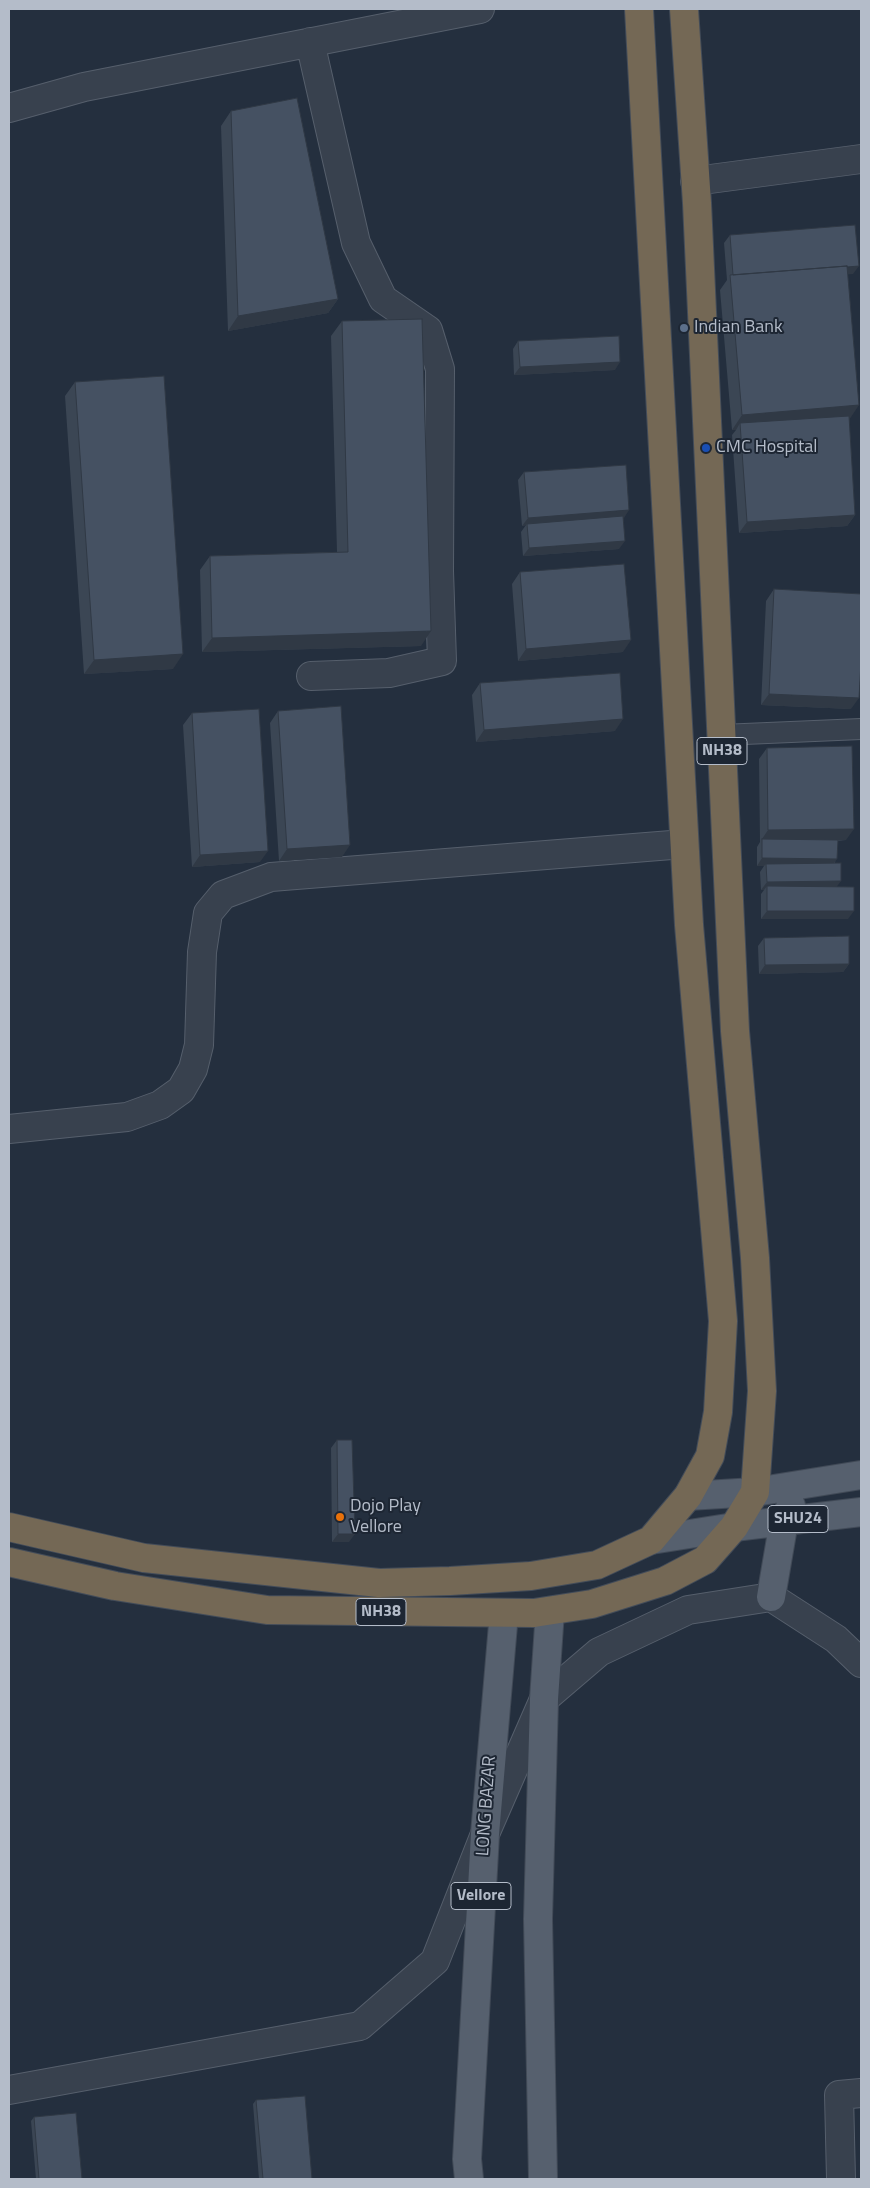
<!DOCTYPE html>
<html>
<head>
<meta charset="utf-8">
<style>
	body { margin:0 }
	#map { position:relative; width:870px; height:2188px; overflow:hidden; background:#242f3e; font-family:"Titillium Web",sans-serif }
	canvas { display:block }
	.frame { position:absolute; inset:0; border:10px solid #b4bcc9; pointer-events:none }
</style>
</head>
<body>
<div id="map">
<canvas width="870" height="2188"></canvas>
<div class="frame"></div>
</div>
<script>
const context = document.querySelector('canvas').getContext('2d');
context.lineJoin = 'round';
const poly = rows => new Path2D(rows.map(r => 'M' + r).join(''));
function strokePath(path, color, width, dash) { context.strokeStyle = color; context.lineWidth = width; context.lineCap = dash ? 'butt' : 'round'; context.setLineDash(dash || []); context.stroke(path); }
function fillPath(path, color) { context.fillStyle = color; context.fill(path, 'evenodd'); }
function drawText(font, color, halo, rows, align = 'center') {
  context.font = font + ' "Titillium Web",sans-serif'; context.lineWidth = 4; context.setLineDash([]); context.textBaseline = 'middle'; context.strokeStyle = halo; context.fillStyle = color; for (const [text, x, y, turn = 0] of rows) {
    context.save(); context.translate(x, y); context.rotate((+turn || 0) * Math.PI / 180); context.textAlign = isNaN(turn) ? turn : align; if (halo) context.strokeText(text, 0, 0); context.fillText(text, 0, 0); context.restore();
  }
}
const lane = poly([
	[721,735,861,729]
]);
const street = poly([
	[310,42,356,243,383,299,428,330,440,369,439,571,442,661,389,673,311,676],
	[9,108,84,87,480,9],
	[695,181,861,159],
	[9,1129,127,1117,160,1105,181,1090,193,1069,199,1045,202,952,208,913,223,895,271,877,684,844],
	[9,2090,360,2026,435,1961,485,1834,544,1699,599,1652,688,1610,771,1597,836,1639,861,1663],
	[841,2179,839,2095,861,2093]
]);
const primary = poly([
	[688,1496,755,1492,861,1475],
	[651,1540,734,1527,861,1512],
	[771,1597,784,1521,791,1506],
	[469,2179,467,2159,485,1834,504,1613],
	[543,2179,538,1919,544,1699,550,1611]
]);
const highway = poly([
	[9,1527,144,1558,379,1583,450,1581,531,1576,597,1565,651,1540,688,1496,710,1456,718,1412,723,1321,689,925,639,9],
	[9,1562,115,1586,267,1610,534,1613,592,1604,665,1581,705,1560,734,1527,755,1492,762,1391,755,1258,735,1031,697,203,684,9]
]);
const wall = poly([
	[231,111,338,299,328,313,228,331,221,126],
	[730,235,853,274,848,274,849,420,855,515,847,526,739,533,732,435,736,430,732,430,720,290,727,280,724,243],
	[342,321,421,646,202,652,200,570,210,556,337,552,331,336],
	[518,341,615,370,514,375,513,349],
	[75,382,173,669,84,674,65,396],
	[524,472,623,518,619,549,523,556,521,532,526,525,522,526,518,480],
	[520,572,623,652,518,661,512,584],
	[774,589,851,709,761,705,766,601],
	[480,683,615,731,476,742,472,695],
	[278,711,342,857,279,861,270,723],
	[192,713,260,862,192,867,183,725],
	[767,748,846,840,838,841,835,863,837,887,848,919,761,919,761,894,764,890,761,890,760,872,764,866,757,866,757,847,760,842,759,759],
	[764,938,849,964,843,972,759,974,758,946],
	[337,1440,349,1542,332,1542,331,1448],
	[256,2100,312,2179,259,2179,253,2104],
	[34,2117,82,2179,36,2179,31,2121]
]);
const shadedWall = poly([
	[859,266,853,274,731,284,730,280],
	[338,299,328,313,228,331,238,316],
	[620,362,615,370,514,375,520,367],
	[859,405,849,420,740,423,736,430,732,430,742,415],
	[629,510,624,518,527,524,526,525,522,526,528,518],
	[855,515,847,526,739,533,747,522],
	[625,541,619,549,523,556,529,548],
	[431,631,421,646,202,652,212,638],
	[631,640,623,652,518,661,526,649],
	[183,654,173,669,84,674,94,660],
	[769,694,859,698,851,709,761,705],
	[623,719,615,731,476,742,484,730],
	[854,829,846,840,762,842,762,839,760,842,768,830],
	[350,845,342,857,279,861,287,849],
	[268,851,260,862,192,867,200,855],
	[762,858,837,859,831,867,766,864,764,866,757,866],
	[841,881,835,889,767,886,764,890,761,890,767,882],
	[767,911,854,911,848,919,761,919],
	[849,964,843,972,759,974,765,965],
	[338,1534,355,1534,349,1542,332,1542]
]);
const building = poly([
	[297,98,338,299,238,316,231,111,297,98],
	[855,225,859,266,847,267,847,266,733,275,730,235,855,225],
	[847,266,859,405,742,415,730,275,847,266],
	[422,319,431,631,212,638,210,556,348,552,342,321,422,319],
	[619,336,620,362,520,367,518,341,619,336],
	[164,376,183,654,94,660,75,382,164,376],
	[849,416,855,515,747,522,740,423,849,416],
	[626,465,629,510,528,518,524,472,626,465],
	[623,516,625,541,529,548,527,524,623,516],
	[624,564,631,640,526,649,520,572,624,564],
	[774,589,861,594,861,662,859,698,769,694,774,589],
	[620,673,623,719,484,730,480,683,620,673],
	[341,706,350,845,287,849,278,711,341,706],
	[259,709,268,851,200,855,192,713,259,709],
	[852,746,854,829,768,830,767,748,852,746],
	[762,839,838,840,837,859,762,858,762,839],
	[841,863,841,881,767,882,766,864,841,863],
	[767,886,854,887,854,911,767,911,767,886],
	[849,936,849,964,765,965,764,938,849,936],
	[337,1440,352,1440,355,1534,338,1534,337,1440],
	[305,2096,312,2179,263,2179,256,2100,305,2096],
	[76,2113,82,2179,39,2179,34,2117,76,2113]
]);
const markers = [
	[684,328,5,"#5c6f8a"],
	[706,448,5,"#1a4fb4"],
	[340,1517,5,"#e8710a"]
];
const shields = [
	[722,751,50],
	[798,1519,60],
	[381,1612,50],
	[481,1896,60]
];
const shieldNames = [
	["NH38",722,751],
	["SHU24",798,1519],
	["NH38",381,1612],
	["Vellore",481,1896]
];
const poiNames = [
	["Indian Bank",694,328],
	["CMC Hospital",716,448],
	["Dojo Play",350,1507],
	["Vellore",350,1528]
];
const streetNames = [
	["LONG BAZAR",487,1806,-86]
];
strokePath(lane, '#565f6c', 22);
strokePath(street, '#565f6c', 30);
strokePath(primary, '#414a57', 30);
strokePath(highway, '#434c59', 30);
strokePath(lane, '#38414e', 20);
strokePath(street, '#38414e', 28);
strokePath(primary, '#56606e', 28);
strokePath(highway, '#746855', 28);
fillPath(wall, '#3b4654');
fillPath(shadedWall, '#303945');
fillPath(building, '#455162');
strokePath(building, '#303945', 1);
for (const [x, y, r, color] of markers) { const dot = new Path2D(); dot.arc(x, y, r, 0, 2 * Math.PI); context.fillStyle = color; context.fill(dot); strokePath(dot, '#1d2633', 2); }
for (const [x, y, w] of shields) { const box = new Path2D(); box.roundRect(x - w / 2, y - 13.5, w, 27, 4); context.fillStyle = '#1d2633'; context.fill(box); strokePath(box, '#b4bcc9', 1); }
drawText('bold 16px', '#b4bcc9', null, shieldNames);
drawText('18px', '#b4bcc9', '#1d2633', poiNames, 'left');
drawText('18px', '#b4bcc9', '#1d2633', streetNames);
</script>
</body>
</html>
